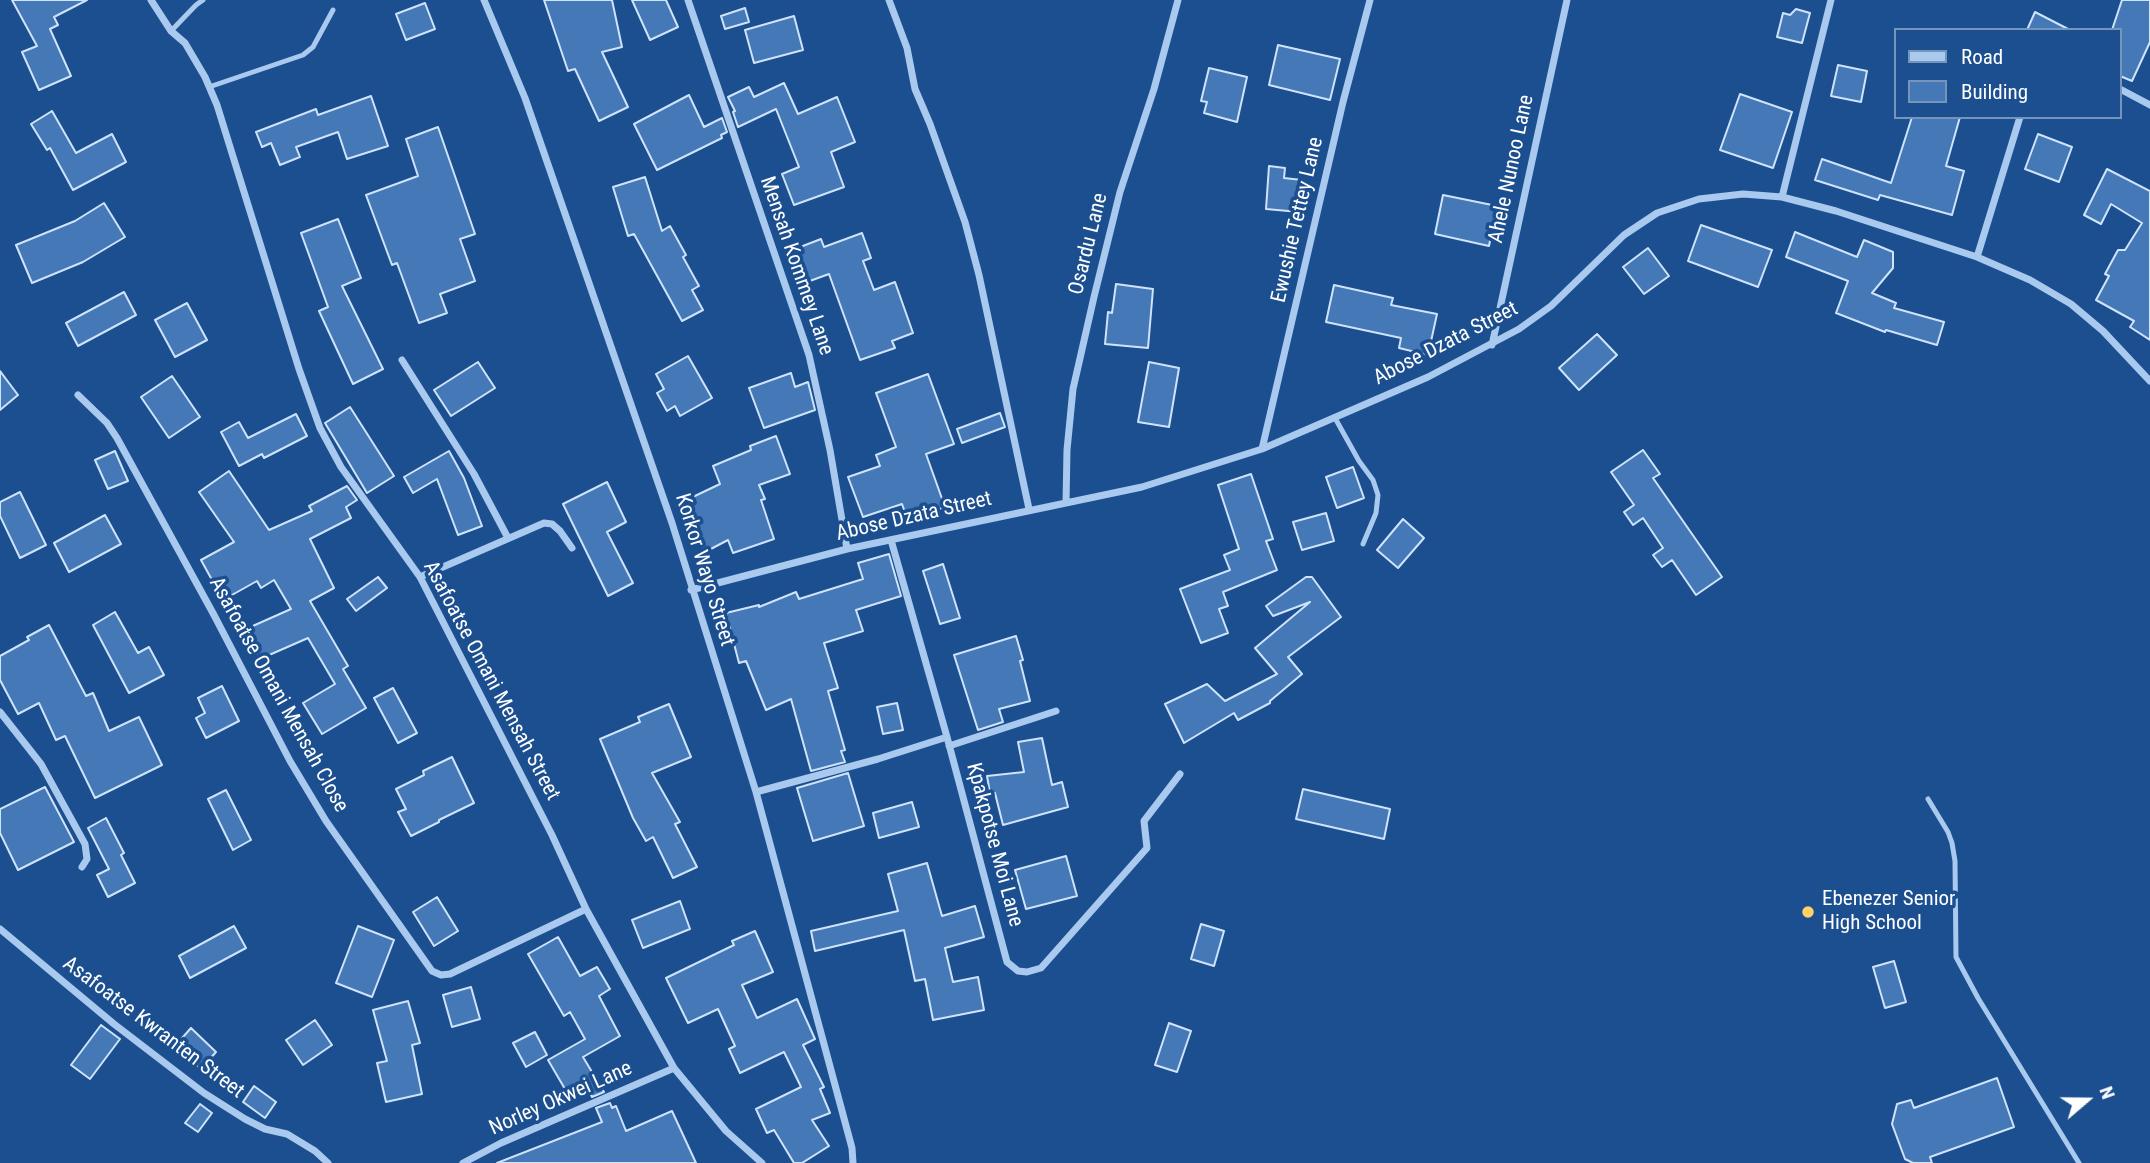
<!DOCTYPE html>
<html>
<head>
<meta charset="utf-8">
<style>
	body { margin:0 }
	#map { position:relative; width:2150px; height:1163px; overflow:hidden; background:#1b4f8f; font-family:"Roboto Condensed",sans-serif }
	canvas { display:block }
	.legend { position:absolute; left:1894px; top:28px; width:228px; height:91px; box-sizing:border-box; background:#1b4f8f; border:2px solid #7695bc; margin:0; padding:9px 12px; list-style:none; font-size:21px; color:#fff }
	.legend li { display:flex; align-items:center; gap:14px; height:35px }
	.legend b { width:35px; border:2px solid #7695bc }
	.north { position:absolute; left:2052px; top:1065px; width:70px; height:70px; -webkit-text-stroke:5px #1b4f8f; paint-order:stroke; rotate:70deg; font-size:19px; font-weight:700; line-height:28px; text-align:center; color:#fff }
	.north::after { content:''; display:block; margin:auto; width:24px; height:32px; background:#fff; clip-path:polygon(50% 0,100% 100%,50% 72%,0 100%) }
</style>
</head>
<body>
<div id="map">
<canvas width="2150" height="1163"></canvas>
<ul class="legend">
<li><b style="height:9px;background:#a9c9ee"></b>Road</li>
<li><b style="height:19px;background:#4478b7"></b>Building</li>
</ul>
<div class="north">N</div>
</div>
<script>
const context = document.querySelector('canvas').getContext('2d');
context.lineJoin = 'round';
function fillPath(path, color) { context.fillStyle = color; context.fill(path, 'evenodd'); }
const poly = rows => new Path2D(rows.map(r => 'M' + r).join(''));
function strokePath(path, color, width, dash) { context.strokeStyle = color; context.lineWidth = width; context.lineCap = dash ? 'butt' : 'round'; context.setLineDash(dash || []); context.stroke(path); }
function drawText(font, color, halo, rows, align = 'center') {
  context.font = font + ' "Roboto Condensed",sans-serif'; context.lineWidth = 7; context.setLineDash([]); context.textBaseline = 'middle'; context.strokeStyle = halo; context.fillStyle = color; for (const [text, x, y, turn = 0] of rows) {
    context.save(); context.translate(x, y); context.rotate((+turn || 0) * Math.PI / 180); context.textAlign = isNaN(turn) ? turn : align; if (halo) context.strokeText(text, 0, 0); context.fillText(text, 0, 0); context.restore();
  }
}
const building = poly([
	[12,0,87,0,54,17,58,25,50,29,71,76,39,90,22,52,37,46,12,0],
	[544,0,612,0,622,47,602,52,628,107,599,121,575,69,568,71,544,0],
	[632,0,666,0,678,27,650,40,632,0],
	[2122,0,2150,0,2150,42,2132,81,2120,76,2120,30,2112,30,2122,0],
	[425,3,435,29,406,40,396,14,425,3],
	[745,8,749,22,725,29,721,16,745,8],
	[1796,9,1810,13,1802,43,1777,37,1783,13,1790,15,1796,9],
	[2035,12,2070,30,2027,30,2035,12],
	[794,16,803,50,754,63,745,30,794,16],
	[1278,45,1340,59,1330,100,1269,85,1278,45],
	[1838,65,1867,71,1861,102,1831,96,1838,65],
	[1209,68,1247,77,1237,122,1204,113,1207,102,1201,101,1209,68],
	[784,83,798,114,837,97,855,142,831,152,844,187,794,205,782,174,799,167,776,109,738,127,733,112,735,111,728,97,749,87,754,97,784,83],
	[1740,94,1792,112,1773,168,1720,150,1740,94],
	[689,95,704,127,722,118,727,132,721,135,722,138,657,170,634,124,689,95],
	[371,96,388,146,347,159,338,132,296,147,300,157,280,165,271,143,262,147,256,132,316,109,318,115,371,96],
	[52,111,76,153,112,134,126,162,73,190,50,148,47,150,31,124,52,111],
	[1912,117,1960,117,1946,166,1964,171,1952,215,1880,195,1878,200,1815,180,1822,159,1891,183,1912,117],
	[438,127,475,234,460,239,475,281,440,294,447,313,419,323,397,263,392,265,366,195,418,176,406,139,438,127],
	[2038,134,2072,147,2059,182,2025,169,2038,134],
	[1269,166,1285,168,1284,178,1302,180,1299,212,1266,209,1269,166],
	[2107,169,2150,191,2150,340,2130,327,2134,321,2096,300,2109,276,2105,274,2118,250,2125,250,2142,223,2111,204,2101,224,2084,215,2107,169],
	[645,177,662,231,670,226,686,255,683,257,699,286,692,290,703,310,682,321,634,234,628,236,613,187,645,177],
	[1443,195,1497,206,1489,246,1435,234,1443,195],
	[104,203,125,237,83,262,32,283,16,245,75,221,104,203],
	[338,219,361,278,342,286,383,369,353,384,319,311,328,307,301,233,338,219],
	[1701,225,1772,250,1758,287,1688,261,1701,225],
	[1795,232,1857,257,1864,240,1893,252,1893,268,1872,293,1896,303,1894,308,1944,322,1937,345,1886,330,1885,332,1836,313,1848,281,1786,257,1795,232],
	[862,233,871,258,863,261,874,290,895,282,913,333,892,341,895,348,860,360,829,274,807,282,795,249,821,239,824,247,862,233],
	[1648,248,1669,276,1644,294,1623,267,1648,248],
	[1116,284,1153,289,1148,348,1105,344,1108,312,1112,313,1116,284],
	[1334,285,1393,298,1391,305,1437,314,1428,355,1399,348,1401,338,1326,322,1334,285],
	[124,292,136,315,78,346,66,323,124,292],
	[187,303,207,340,175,357,155,320,187,303],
	[1597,334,1617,355,1579,390,1559,368,1597,334],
	[688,356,712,398,680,416,675,406,667,411,657,393,664,389,656,374,688,356],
	[478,362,495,388,451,416,434,390,478,362],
	[1149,362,1179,368,1169,427,1138,422,1149,362],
	[0,371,18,395,0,410,0,371],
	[791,373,795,387,808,382,815,410,764,428,749,388,791,373],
	[928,374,954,444,926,454,945,507,908,521,902,504,863,517,848,477,880,466,876,455,896,447,876,393,928,374],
	[172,376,200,417,169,438,141,397,172,376],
	[350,407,394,476,367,493,325,423,350,407],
	[1000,413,1005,427,962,443,957,429,1000,413],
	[296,414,307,436,264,458,262,454,239,466,221,432,239,422,248,438,296,414],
	[776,436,790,474,759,485,765,499,761,500,774,539,733,553,728,540,705,552,694,532,690,534,676,505,720,484,713,466,751,450,750,446,776,436],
	[1643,450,1660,474,1653,478,1722,577,1696,595,1672,560,1662,567,1653,555,1663,548,1643,518,1633,525,1624,512,1634,505,1611,472,1643,450],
	[115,451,128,481,108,489,95,460,115,451],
	[449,451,464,478,482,526,458,535,437,479,413,493,404,477,449,451],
	[1353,467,1364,498,1337,508,1326,477,1353,467],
	[229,471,269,530,312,511,309,506,347,486,357,500,346,507,351,518,310,539,334,588,310,601,348,666,343,669,366,708,322,734,303,703,335,684,308,638,260,659,246,629,291,609,274,580,261,588,257,581,223,600,201,560,234,542,199,492,229,471],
	[1251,474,1273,539,1266,541,1277,570,1223,592,1228,606,1219,609,1228,633,1201,643,1180,589,1230,570,1224,555,1239,549,1218,485,1251,474],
	[607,482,626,522,607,532,633,583,608,596,563,504,607,482],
	[20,492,46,545,20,558,0,516,0,502,20,492],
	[1326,513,1334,541,1302,550,1293,522,1326,513],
	[105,515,121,544,69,572,54,543,105,515],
	[1403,519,1424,538,1398,568,1377,550,1403,519],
	[889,554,901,596,856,610,863,631,824,643,838,688,828,691,845,750,841,751,845,762,811,771,791,699,766,710,746,661,739,663,726,613,759,605,759,607,796,592,799,599,863,579,858,563,889,554],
	[943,564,960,618,940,624,923,571,943,564],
	[378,577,387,588,356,611,347,599,378,577],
	[1306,577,1312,577,1341,617,1288,657,1302,674,1270,701,1270,703,1238,720,1234,713,1184,743,1165,704,1207,684,1225,701,1277,674,1255,648,1310,602,1273,616,1266,606,1306,577],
	[115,612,138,653,149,647,164,675,129,693,93,625,115,612],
	[49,625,86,696,93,693,109,731,139,717,162,765,95,798,65,736,56,740,39,703,18,714,0,680,0,656,29,640,27,637,49,625],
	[1016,636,1023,660,1020,661,1030,701,999,709,1003,722,978,730,954,655,1016,636],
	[222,686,239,721,206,738,196,718,205,713,198,698,222,686],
	[393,688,417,733,398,743,374,698,393,688],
	[897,703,903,730,883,734,877,707,897,703],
	[669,704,691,757,652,773,680,822,675,824,697,867,673,878,653,837,646,841,633,818,600,739,640,722,638,717,669,704],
	[1042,738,1052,785,1062,782,1068,807,1003,825,995,793,990,793,987,776,1024,772,1018,742,1042,738],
	[452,757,474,803,439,820,439,822,411,836,398,812,406,809,396,789,424,775,423,771,452,757],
	[848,773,864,826,813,841,797,788,848,773],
	[45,787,74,842,18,870,0,833,0,809,45,787],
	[1303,789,1390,809,1384,839,1296,819,1303,789],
	[226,790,251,840,233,850,208,799,226,790],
	[912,802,919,827,879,838,873,813,912,802],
	[106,818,124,853,121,855,135,883,108,897,97,875,109,869,88,828,106,818],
	[1066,856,1077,896,1026,909,1015,870,1066,856],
	[927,863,942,916,975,906,984,937,945,948,953,982,978,977,984,1010,933,1020,925,979,915,981,904,930,815,951,811,931,898,911,888,874,927,863],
	[437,897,458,931,434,946,413,912,437,897],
	[680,901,690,929,643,948,632,920,680,901],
	[1201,924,1224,931,1214,966,1191,959,1201,924],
	[234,926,246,948,190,978,179,956,234,926],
	[358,926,394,940,372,997,336,983,358,926],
	[755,931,773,972,742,985,757,1018,797,999,815,1039,803,1045,824,1087,820,1089,830,1113,812,1120,829,1146,802,1163,794,1163,774,1130,767,1133,756,1109,801,1087,784,1052,740,1073,729,1049,735,1046,718,1009,688,1023,666,978,734,945,732,941,755,931],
	[558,937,580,976,597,967,610,989,599,996,620,1036,583,1057,604,1092,592,1097,589,1091,572,1101,548,1060,585,1039,570,1012,564,1016,528,954,558,937],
	[1894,961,1906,1002,1885,1008,1873,967,1894,961],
	[471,987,480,1019,452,1027,443,995,471,987],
	[408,1001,420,1043,412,1045,422,1094,386,1102,377,1063,387,1061,373,1010,408,1001],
	[315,1020,332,1045,303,1065,286,1040,315,1020],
	[1169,1023,1191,1031,1177,1072,1155,1065,1169,1023],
	[101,1025,120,1039,90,1079,71,1065,101,1025],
	[191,1028,216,1052,201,1069,175,1046,191,1028],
	[535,1032,547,1055,526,1067,513,1043,535,1032],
	[1997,1078,2014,1127,1930,1157,1932,1163,1913,1163,1905,1159,1892,1124,1897,1104,1911,1100,1914,1108,1997,1078],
	[254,1086,276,1102,265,1118,243,1102,254,1086],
	[610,1103,612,1108,616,1106,626,1131,672,1111,696,1163,497,1163,602,1122,596,1108,610,1103],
	[200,1104,212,1113,198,1132,185,1123,200,1104]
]);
const lane = poly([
	[171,31,196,5,203,0],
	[209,87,303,55,313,47,333,10],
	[1335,418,1359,461,1373,480,1378,495,1376,513,1363,544],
	[1928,799,1948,832,1952,843,1955,861,1956,957,1978,998,2079,1163]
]);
const street = poly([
	[151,0,171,31,185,43,205,77,217,105,299,369,320,428,341,467,420,577,552,835,586,909,674,1068,726,1131,762,1163],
	[484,0,525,98,672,523,756,792,852,1148,853,1163],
	[688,0,809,355,830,450,847,549],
	[889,0,907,48,915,89,930,124,965,222,979,275,1029,509],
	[2120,89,2150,105],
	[1782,197,1831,0],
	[1977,257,2020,117],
	[1492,345,1567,0],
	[402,360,474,474,508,538],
	[78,395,107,423,117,438,214,615,290,761,326,821,432,971,441,975,450,974,586,909],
	[1262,449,1343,102,1370,0],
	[1066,503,1067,450,1073,389,1094,297,1120,192,1154,89,1178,0],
	[891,540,947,737,1007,962,1018,971,1027,972,1041,968,1147,848,1144,821,1180,774],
	[420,577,544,523,552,524,560,531,572,548],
	[691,590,847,549,1142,487,1262,449,1428,377,1519,329,1551,306,1624,235,1657,213,1699,199,1743,194,1782,197,1836,211,1977,257,2030,280,2071,304,2103,331,2150,381],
	[0,712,41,764,85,844,87,859,82,867],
	[949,746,1056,711],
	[756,792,878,759,947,737],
	[0,929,114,1024,204,1093,245,1119,265,1129,287,1134,315,1151,328,1163],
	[463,1163,501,1143,674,1068]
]);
const markers = [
	[1808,912,7,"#ffd166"]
];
const streetNames = [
	["Ahele Nunoo Lane",1512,169,-78],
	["Ewushie Tettey Lane",1298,220,-77],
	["Osardu Lane",1089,244,-76],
	["Mensah Kommey Lane",796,266,71],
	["Abose Dzata Street",1446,344,-27],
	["Abose Dzata Street",914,517,-13],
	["Korkor Wayo Street",704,570,73],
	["Asafoatse Omani Mensah Street",491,681,62],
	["Asafoatse Omani Mensah Close",278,695,61],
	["Kpakpotse Moi Lane",994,845,75],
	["Asafoatse Kwranten Street",153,1028,37],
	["Norley Okwei Lane",561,1099,-24]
];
const poiNames = [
	["Ebenezer Senior",1822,900],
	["High School",1822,924]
];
fillPath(building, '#4478b7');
strokePath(building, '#cfe3fa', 2);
strokePath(lane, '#a9c9ee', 5);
strokePath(street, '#a9c9ee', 7);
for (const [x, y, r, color] of markers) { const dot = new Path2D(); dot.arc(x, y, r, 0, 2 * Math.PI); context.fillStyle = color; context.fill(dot); strokePath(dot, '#1b4f8f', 2.5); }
drawText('21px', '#fff', '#1b4f8f', streetNames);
drawText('21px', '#fff', '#1b4f8f', poiNames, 'left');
</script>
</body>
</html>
